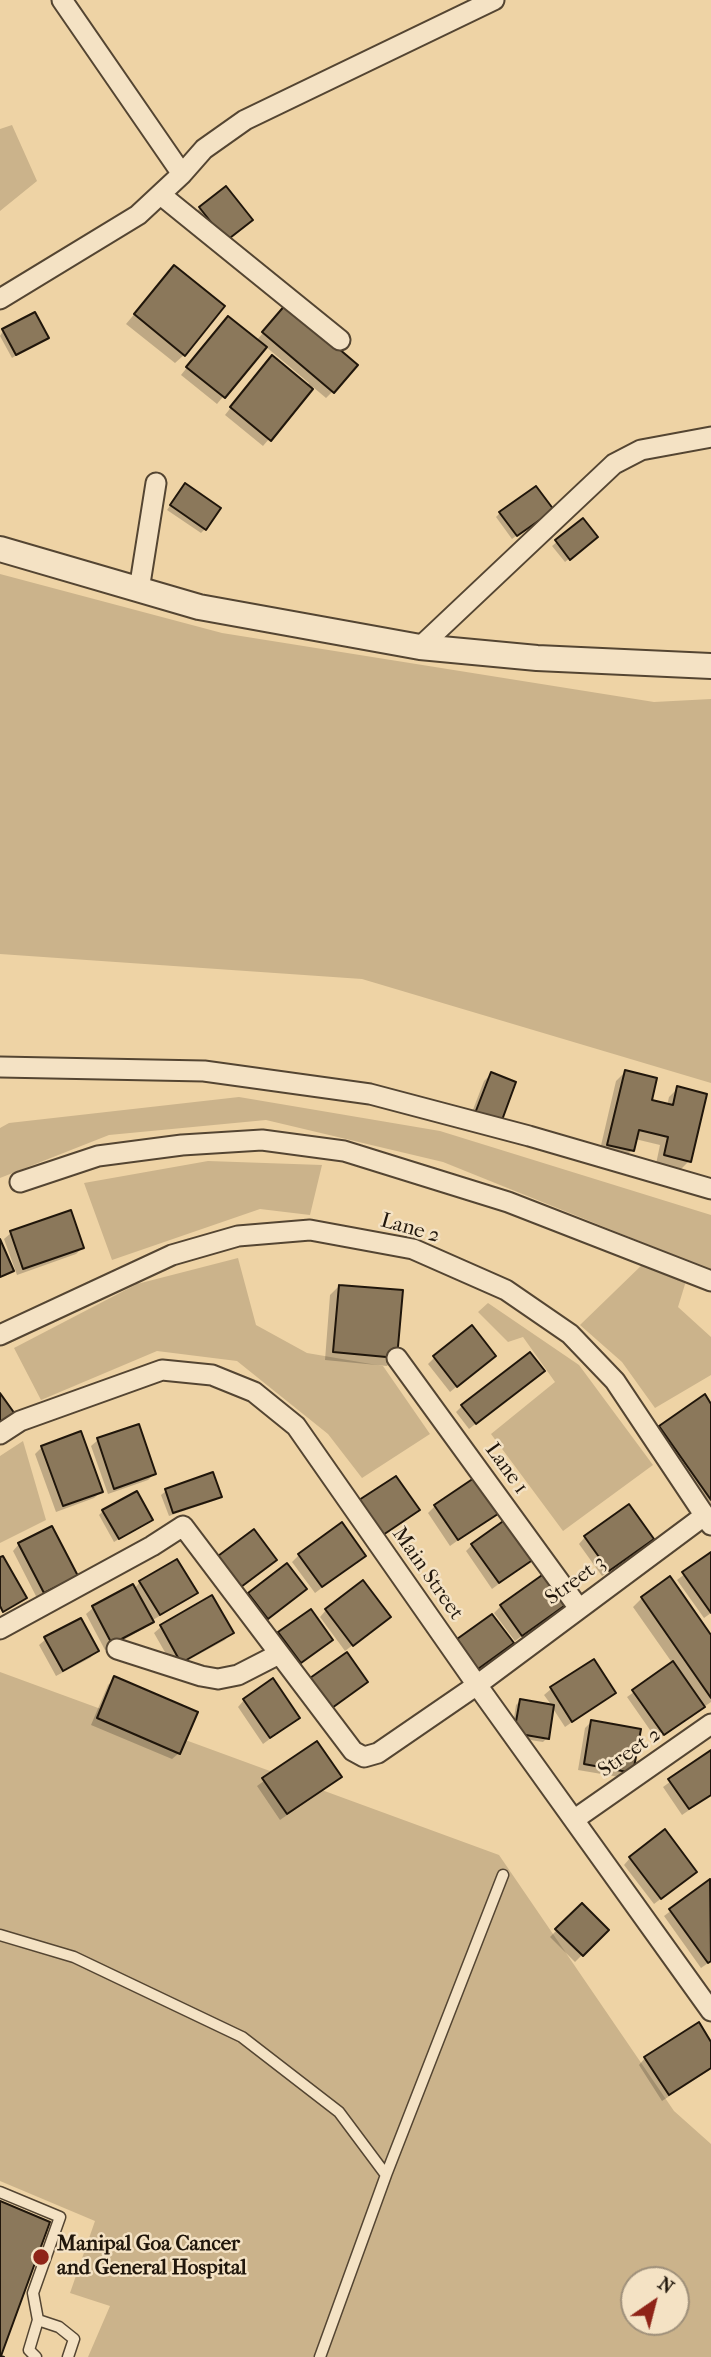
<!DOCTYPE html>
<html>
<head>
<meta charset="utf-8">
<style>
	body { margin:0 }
	#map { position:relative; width:711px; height:2357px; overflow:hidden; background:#eed3a5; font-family:"IM FELL French Canon",serif }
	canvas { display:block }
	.north { position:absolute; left:620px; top:2266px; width:70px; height:70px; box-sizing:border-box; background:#f4e2c4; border:2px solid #9f907a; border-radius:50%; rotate:35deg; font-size:19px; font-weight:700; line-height:28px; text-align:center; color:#20160b }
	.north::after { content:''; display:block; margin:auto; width:24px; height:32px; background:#8f2418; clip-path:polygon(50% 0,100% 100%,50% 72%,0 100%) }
</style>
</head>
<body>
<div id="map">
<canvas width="711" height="2357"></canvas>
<div class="north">N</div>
</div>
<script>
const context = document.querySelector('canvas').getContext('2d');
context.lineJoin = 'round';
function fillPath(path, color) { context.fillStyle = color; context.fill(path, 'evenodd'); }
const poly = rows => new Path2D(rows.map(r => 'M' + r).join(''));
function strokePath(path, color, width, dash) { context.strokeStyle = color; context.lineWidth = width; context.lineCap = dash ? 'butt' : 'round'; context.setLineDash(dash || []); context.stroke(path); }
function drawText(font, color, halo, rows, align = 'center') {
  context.font = font + ' "IM FELL French Canon",serif'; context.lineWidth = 5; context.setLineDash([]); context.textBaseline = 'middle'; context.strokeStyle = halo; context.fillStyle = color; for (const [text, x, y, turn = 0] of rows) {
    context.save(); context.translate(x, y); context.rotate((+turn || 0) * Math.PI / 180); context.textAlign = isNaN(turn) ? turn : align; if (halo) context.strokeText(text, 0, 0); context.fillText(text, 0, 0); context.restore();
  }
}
const green = poly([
	[12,125,37,181,0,211,0,129],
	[0,574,222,633,654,702,711,699,711,1083,362,979,0,954],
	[239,1097,440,1131,711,1215,711,1270,443,1162,266,1120,109,1135,0,1178,0,1128,9,1123],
	[208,1161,322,1165,310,1215,260,1209,112,1260,84,1183],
	[238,1258,256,1325,307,1353,383,1366,430,1434,362,1478,328,1434,237,1361,157,1351,41,1400,14,1348,137,1284],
	[646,1261,686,1281,678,1307,711,1337,711,1375,655,1408,622,1362,580,1325],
	[488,1303,579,1365,653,1465,563,1531,491,1434,555,1382,523,1337,508,1342,478,1312],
	[23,1441,46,1520,0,1543,0,1456],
	[0,1672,499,1855,674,2111,711,2144,711,2357,88,2357,110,2306,70,2293,95,2221,0,2181],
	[634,2280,676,2280,676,2322,634,2322]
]);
const shadow = poly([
	[200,208,250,220,218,246,194,214],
	[174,267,184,355,175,363,126,324],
	[280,313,333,391,326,398,313,387,263,446,225,415,265,364,307,386,309,383,265,346,217,404,181,375,221,325,256,341],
	[3,331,42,341,12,358,0,336],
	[181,490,205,529,201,533,167,510],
	[500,513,548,514,512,539,496,517],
	[582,521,591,541,565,562,552,546],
	[625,1072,649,1102,667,1106,669,1097,678,1088,689,1161,680,1170,656,1164,660,1145,635,1139,632,1150,623,1159,599,1154,616,1081],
	[491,1074,496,1130,490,1137,466,1128,484,1081],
	[11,1233,82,1248,76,1254,17,1275,4,1239],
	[339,1286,395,1357,387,1366,325,1360,330,1295],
	[434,1358,487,1362,450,1392,428,1364],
	[536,1377,469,1429,456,1412,462,1406],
	[711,1407,711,1517,651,1436,660,1428],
	[98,1440,154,1474,148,1480,108,1494,91,1446],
	[42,1447,101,1492,94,1498,56,1512,35,1454],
	[212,1475,220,1496,216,1500,169,1516,161,1495,166,1491],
	[435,1506,499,1511,450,1546,428,1513],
	[103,1511,151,1519,114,1542,99,1515],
	[585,1537,652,1539,602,1576,579,1544],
	[19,1544,69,1582,37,1598,13,1551],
	[472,1545,535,1557,492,1589,466,1551],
	[711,1554,711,1613,704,1618,677,1580],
	[299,1555,364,1556,315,1593,292,1562],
	[140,1582,196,1592,189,1599,151,1621,145,1628,105,1650,86,1614,93,1608,133,1586,134,1589],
	[249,1594,298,1596,260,1624,242,1600],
	[211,1598,231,1633,225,1640,174,1668,154,1633,161,1627],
	[642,1598,711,1638,711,1702,657,1740,627,1697,673,1664,633,1607],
	[565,1604,515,1641,494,1613,501,1606],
	[326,1610,382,1623,345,1651,320,1617],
	[279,1633,331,1640,294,1669,273,1640],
	[46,1639,97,1651,90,1658,56,1676,39,1645],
	[115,1678,179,1753,172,1759,91,1725,108,1685],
	[551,1689,614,1693,565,1727,552,1707,547,1738,543,1742,511,1737,516,1705,520,1701,552,1706,544,1695],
	[244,1700,298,1718,263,1744,238,1707],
	[592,1721,639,1730,625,1778,578,1770,585,1728],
	[316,1743,333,1783,280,1820,257,1786],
	[711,1752,711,1795,682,1815,663,1787],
	[630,1858,688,1878,654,1904,624,1865],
	[709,1882,711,1884,711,1961,701,1968,664,1916],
	[582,1905,607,1930,575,1962,550,1937],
	[711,2045,711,2069,662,2101,639,2065,645,2058]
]);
const building = poly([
	[226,186,253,220,226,241,199,207,226,186],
	[174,265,225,306,185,356,134,314,174,265],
	[286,304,358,365,334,393,262,332,286,304],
	[35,312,49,338,16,355,2,329,35,312],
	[228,316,267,347,225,398,186,367,228,316],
	[272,355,313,389,271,441,230,407,272,355],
	[185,483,221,508,206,530,170,505,185,483],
	[536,486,554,510,517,536,499,512,536,486],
	[583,518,598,537,570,560,555,540,583,518],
	[625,1070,657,1078,652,1100,673,1105,677,1086,707,1094,691,1162,664,1155,668,1137,639,1130,634,1151,607,1145,625,1070],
	[491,1072,516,1082,498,1131,472,1121,491,1072],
	[71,1210,84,1248,23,1269,10,1231,71,1210],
	[0,1239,14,1271,0,1277,0,1239],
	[339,1285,403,1290,397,1358,333,1352,339,1285],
	[472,1325,496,1356,457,1387,433,1356,472,1325],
	[530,1352,545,1371,476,1424,461,1405,530,1352],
	[0,1393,15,1414,0,1425,0,1393],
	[705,1394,711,1404,711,1500,659,1426,705,1394],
	[139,1424,156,1474,114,1489,97,1438,139,1424],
	[81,1431,103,1492,63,1506,41,1446,81,1431],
	[213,1472,222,1497,173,1513,165,1489,213,1472],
	[396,1476,420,1510,383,1535,359,1500,396,1476],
	[477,1476,501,1512,458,1540,434,1505,477,1476],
	[137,1491,153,1520,119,1539,102,1510,137,1491],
	[629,1504,654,1539,609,1571,584,1536,629,1504],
	[509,1517,537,1557,499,1583,471,1544,509,1517],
	[342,1522,366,1556,322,1587,298,1554,342,1522],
	[52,1526,78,1576,44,1593,18,1543,52,1526],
	[254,1529,277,1560,241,1587,218,1556,254,1529],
	[711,1552,711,1613,682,1572,711,1552],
	[3,1556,27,1598,3,1612,0,1606,0,1557,3,1556],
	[177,1559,198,1593,160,1615,139,1581,177,1559],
	[287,1563,307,1589,268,1619,248,1593,287,1563],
	[545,1573,567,1604,522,1636,500,1605,545,1573],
	[670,1576,711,1635,711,1698,641,1597,670,1576],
	[363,1580,391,1617,353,1646,325,1609,363,1580],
	[133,1584,154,1622,112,1644,92,1606,133,1584],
	[212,1595,234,1633,181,1663,160,1625,212,1595],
	[311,1609,333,1640,301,1663,278,1632,311,1609],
	[492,1614,514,1643,478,1669,457,1639,492,1614],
	[81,1618,99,1651,63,1671,44,1637,81,1618],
	[347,1652,368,1682,332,1708,310,1678,347,1652],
	[594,1659,616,1693,572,1722,550,1687,594,1659],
	[673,1661,705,1707,664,1735,632,1690,673,1661],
	[114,1676,198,1712,180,1754,97,1718,114,1676],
	[273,1678,300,1718,270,1738,243,1699,273,1678],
	[520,1699,554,1705,549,1739,514,1733,520,1699],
	[591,1720,641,1729,633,1773,584,1764,591,1720],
	[317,1741,342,1777,287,1814,262,1778,317,1741],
	[711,1750,711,1795,689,1809,668,1779,711,1750],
	[665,1829,697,1872,661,1899,629,1857,665,1829],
	[710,1879,711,1961,708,1963,669,1909,710,1879],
	[582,1903,609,1930,583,1956,555,1929,582,1903],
	[699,2022,711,2042,711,2068,669,2095,644,2057,699,2022],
	[0,2201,50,2222,1,2356,4,2357,0,2357,0,2201]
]);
const service = poly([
	[0,1935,74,1957,242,2037,339,2112,386,2175],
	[0,2192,60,2217,33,2293,38,2320,29,2350,36,2357],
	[38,2320,59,2327,74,2339,68,2357],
	[320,2357,386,2175,503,1875]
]);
const minor = poly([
	[62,0,182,174],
	[161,195,340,340],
	[0,299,138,215,182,174,204,149,245,120,494,0],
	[139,590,156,483],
	[420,647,614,464,641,450,711,437],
	[0,1067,204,1071,370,1094,529,1136,711,1189],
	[20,1182,98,1156,182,1145,262,1140,344,1151,508,1202,711,1281],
	[0,1335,172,1255,238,1236,310,1230,413,1249,506,1290,570,1334,615,1381,711,1525],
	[397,1358,578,1607],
	[0,1434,20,1421,162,1370,212,1375,254,1392,296,1426,477,1685,711,2011],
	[0,1629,152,1546,183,1526,353,1751,364,1757,378,1753,477,1685,704,1516],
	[117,1649,201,1676,218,1679,238,1675,279,1654],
	[575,1819,711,1724]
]);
const tertiary = poly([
	[0,549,199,607,420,647,537,658,711,666]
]);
const markers = [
	[41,2257,9,"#8f2418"]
];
const streetNames = [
	["Lane 2",410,1229,16],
	["Lane 1",506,1469,54],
	["Main Street",427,1574,55],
	["Street 3",576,1581,-36],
	["Street 2",630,1753,-35]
];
const poiNames = [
	["Manipal Goa Cancer",57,2245],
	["and General Hospital",57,2269]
];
fillPath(green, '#cbb38b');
fillPath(shadow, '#0003');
fillPath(building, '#8b785b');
strokePath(building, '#20160b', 2);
strokePath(service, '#544532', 13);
strokePath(minor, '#544532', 23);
strokePath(tertiary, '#544532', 28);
strokePath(service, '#f4e2c4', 10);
strokePath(minor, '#f4e2c4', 19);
strokePath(tertiary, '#f4e2c4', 24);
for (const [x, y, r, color] of markers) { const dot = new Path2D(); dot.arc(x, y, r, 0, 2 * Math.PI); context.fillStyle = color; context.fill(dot); strokePath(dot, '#f4e2c4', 2.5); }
drawText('21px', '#20160b', '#f4e2c4', streetNames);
drawText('bold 21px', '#20160b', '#f4e2c4', poiNames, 'left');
</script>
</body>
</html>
